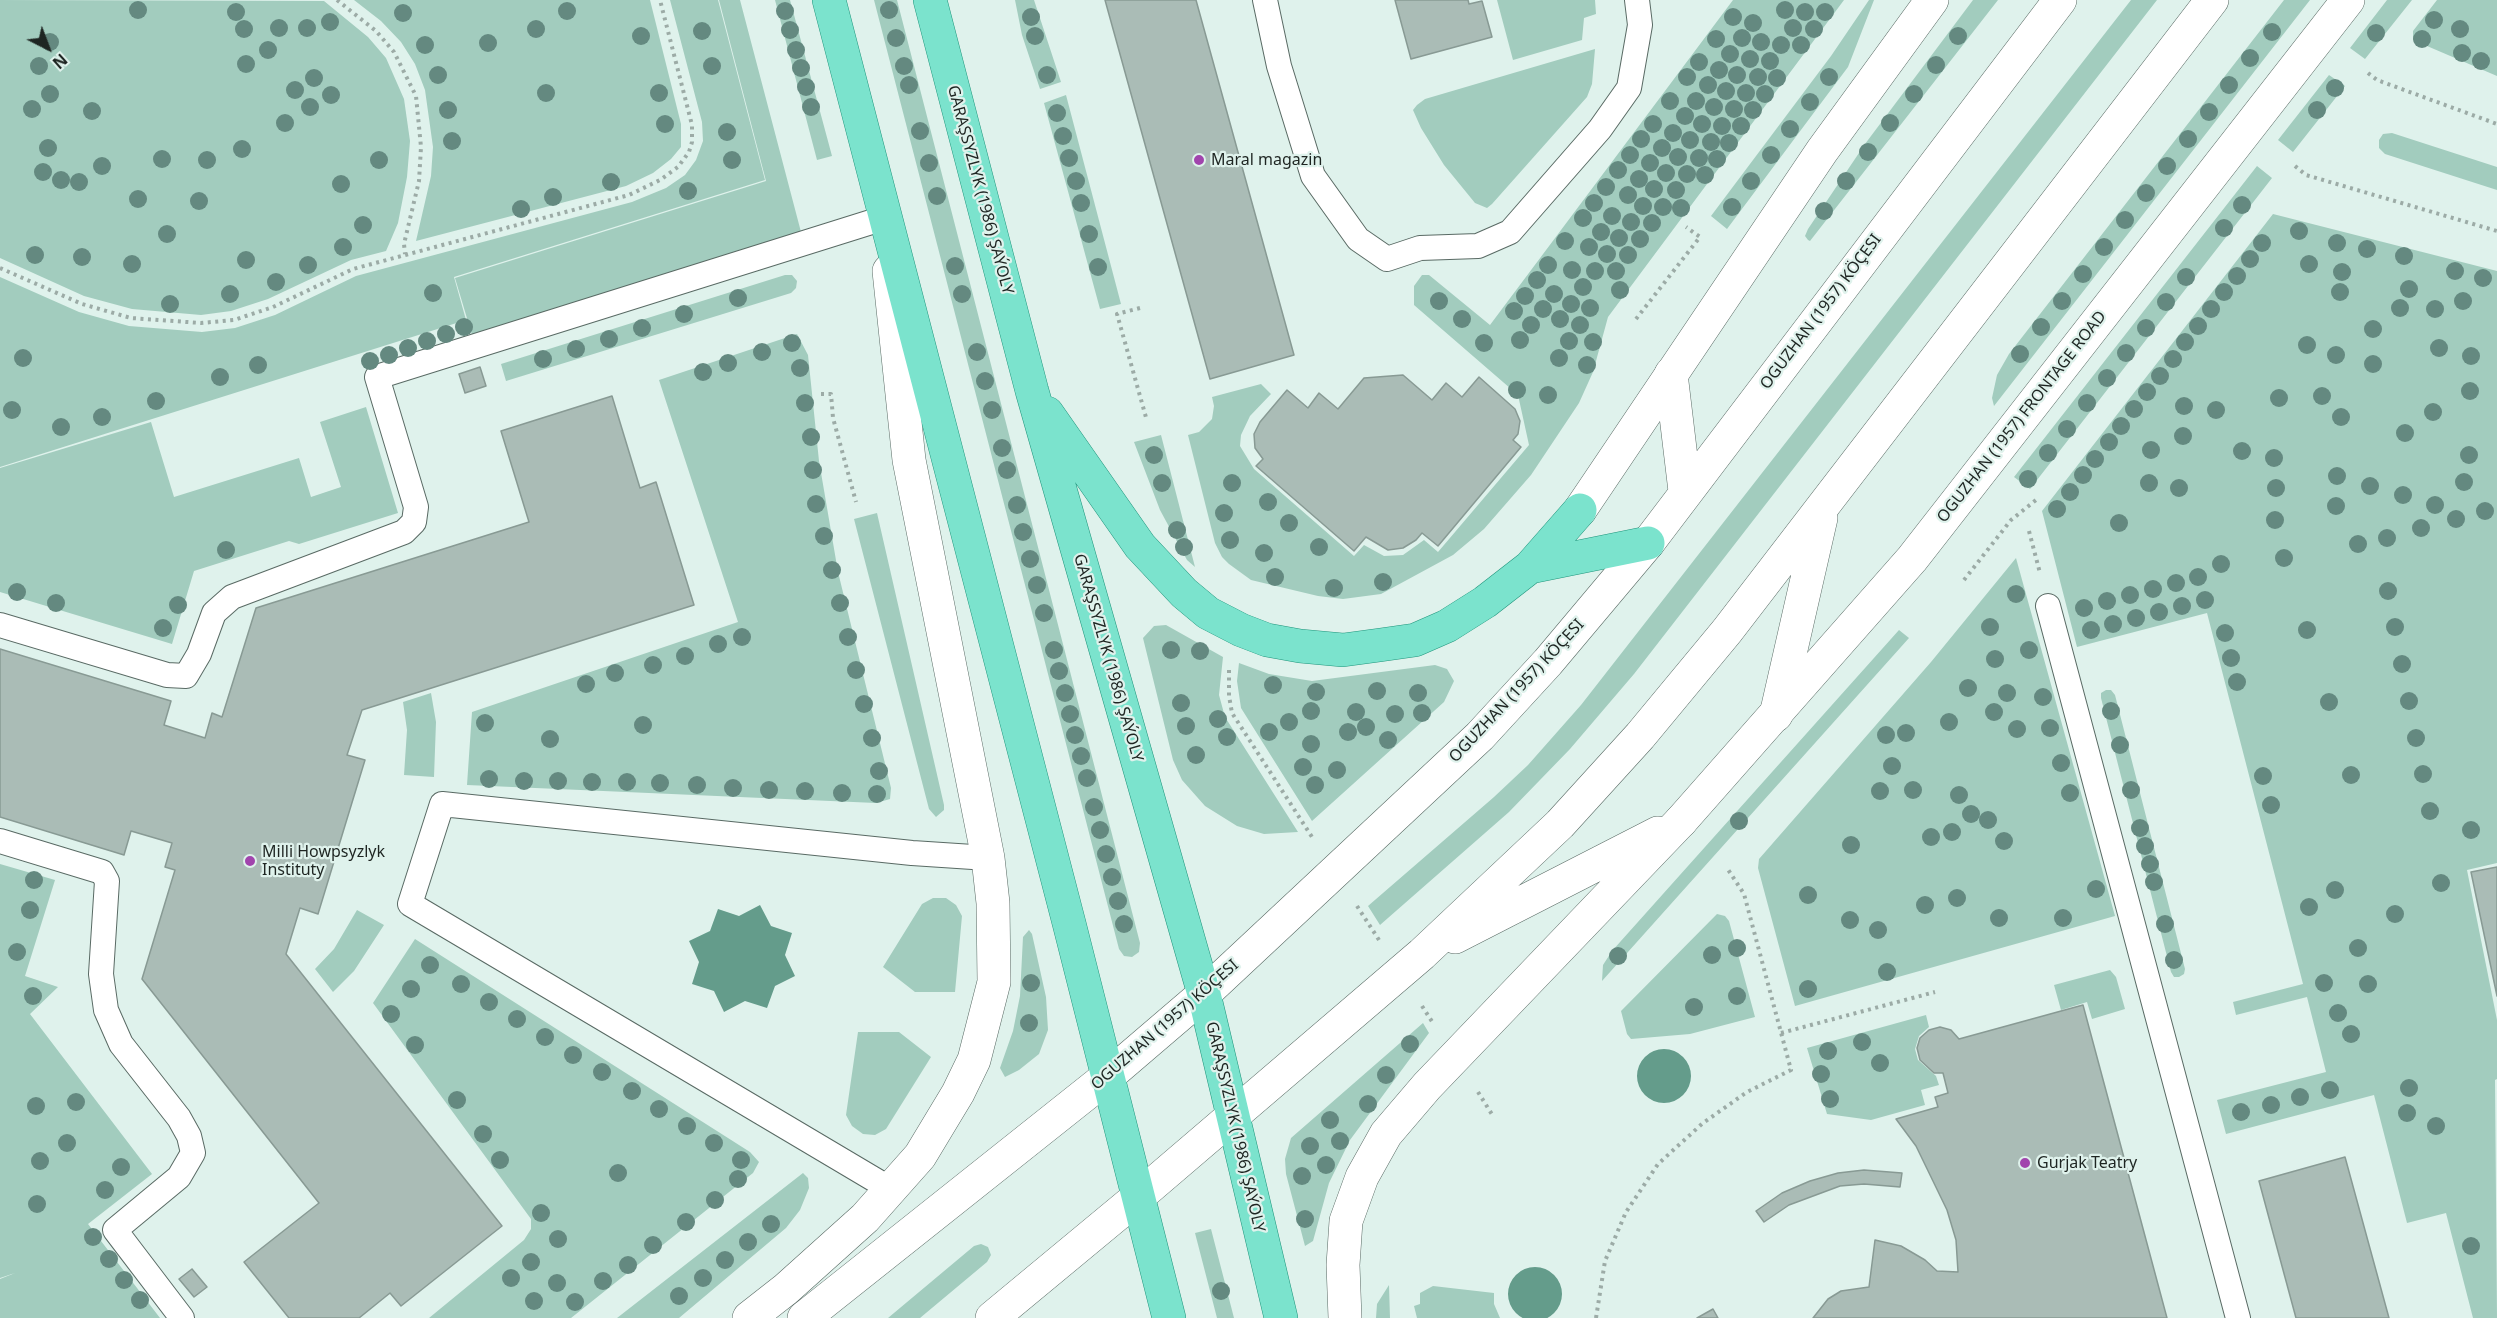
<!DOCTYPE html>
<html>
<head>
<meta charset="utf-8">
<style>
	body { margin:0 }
	#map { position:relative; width:2497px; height:1318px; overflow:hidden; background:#dff2ec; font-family:"Noto Sans",sans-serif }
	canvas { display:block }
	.north { position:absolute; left:18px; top:18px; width:60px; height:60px; -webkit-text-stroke:4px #dff2ec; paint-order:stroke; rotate:138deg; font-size:16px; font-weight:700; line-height:24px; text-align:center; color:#1e2522 }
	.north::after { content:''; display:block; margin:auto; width:21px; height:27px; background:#1e2522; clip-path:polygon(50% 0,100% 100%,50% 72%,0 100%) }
</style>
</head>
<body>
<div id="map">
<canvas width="2497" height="1318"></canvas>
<div class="north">N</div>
</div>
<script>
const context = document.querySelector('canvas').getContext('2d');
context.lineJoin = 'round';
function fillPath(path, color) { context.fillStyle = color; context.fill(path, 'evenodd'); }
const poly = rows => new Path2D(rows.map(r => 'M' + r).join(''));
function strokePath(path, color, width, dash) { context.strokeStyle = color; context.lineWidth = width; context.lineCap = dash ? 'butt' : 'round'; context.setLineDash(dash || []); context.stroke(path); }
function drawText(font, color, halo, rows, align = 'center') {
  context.font = font + ' "Noto Sans",sans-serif'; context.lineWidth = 4.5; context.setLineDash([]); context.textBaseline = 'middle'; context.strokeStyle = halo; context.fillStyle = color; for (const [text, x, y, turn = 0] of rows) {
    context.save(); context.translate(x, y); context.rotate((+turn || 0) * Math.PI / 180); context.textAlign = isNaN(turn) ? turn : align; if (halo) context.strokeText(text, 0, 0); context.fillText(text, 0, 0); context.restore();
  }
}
const green = poly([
	[0,0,324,1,368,37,386,58,404,99,410,141,407,177,398,223,386,251,351,260,268,299,231,311,201,315,132,309,84,296,0,258],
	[354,0,650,0,681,124,681,147,671,159,653,173,626,186,416,241,431,176,433,147,425,90,415,64,401,42,381,21],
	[670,0,718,0,765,180,454,277,466,320,0,467,0,277,79,312,129,326,202,332,235,328,275,315,356,276,632,202,666,188,685,175,696,160,703,141,702,122],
	[719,0,740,0,801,232,472,335,455,278,766,181],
	[775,0,790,0,832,156,817,160],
	[874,0,897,0,1140,943,1139,952,1132,957,1124,956,1119,949],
	[1015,0,1034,0,1061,82,1040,89,1022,35],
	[1497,0,1595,0,1596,14,1584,18,1582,40,1513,60],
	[1733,0,1844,0,1608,317,1593,372,1579,403,1531,475,1484,529,1453,555,1381,594,1343,599,1318,596,1251,580,1229,564,1222,557,1215,543,1188,435,1199,432,1212,419,1214,406,1212,397,1261,384,1271,394,1250,416,1241,435,1240,446,1254,469,1354,556,1364,545,1384,556,1403,555,1424,540,1438,552,1529,445,1518,395,1414,305,1414,286,1422,275,1429,275,1490,325],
	[1869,0,1874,0,1848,67,1727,229,1711,216,1831,56],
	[1973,0,1998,0,1810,241,1808,240,1805,236,1808,229,1865,144],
	[2131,0,2157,0,1634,674,1570,749,1509,812,1380,925,1368,906,1494,797,1528,765,1581,705],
	[2284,0,2310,0,1994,406,1992,398,1997,375,2009,354],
	[2387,0,2412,0,2365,59,2350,48],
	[2437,0,2497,0,2497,76,2413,40,2413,31],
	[1595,49,1592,84,1587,97,1492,204,1487,208,1475,203,1444,165,1421,128,1413,110,1417,105,1425,99],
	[2329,75,2345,86,2293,152,2278,140],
	[1066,95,1121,304,1100,309,1044,103],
	[2392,133,2497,167,2497,190,2385,154,2379,148,2379,140,2383,134],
	[2257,166,2272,178,2030,489,2014,477],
	[2273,214,2497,271,2497,863,2467,870,2497,1020,2497,1079,2495,1080,2497,1318,2473,1318,2446,1213,2407,1223,2374,1095,2226,1134,2217,1100,2326,1072,2307,997,2236,1015,2233,1002,2303,984,2207,613,2077,647,2042,511],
	[785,275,792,275,797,281,796,288,791,293,506,381,501,364],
	[797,334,808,355,819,461,838,572,891,788,890,799,876,803,467,785,472,712,738,622,659,380],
	[366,407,398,513,299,544,289,541,194,571,172,644,0,592,0,468,151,422,174,497,299,458,311,497,341,487,320,422],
	[1161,435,1195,567,1187,560,1160,510,1134,442],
	[877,513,944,805,944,810,936,817,929,809,854,519],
	[2016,558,2115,916,1795,1006,1758,868,1759,859,1931,662],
	[1166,625,1223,657,1219,695,1225,717,1298,832,1264,834,1237,826,1205,806,1182,780,1173,760,1143,638,1154,626],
	[1899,630,1909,638,1602,981,1603,965,1612,951],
	[1239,663,1269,674,1312,681,1435,665,1447,669,1454,681,1444,702,1312,821,1241,708,1237,681],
	[2106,690,2111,690,2115,695,2185,969,2184,974,2179,977,2174,977,2171,972,2101,698,2101,693],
	[431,693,436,722,434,777,404,775,407,730,403,702],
	[0,864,55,880,25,976,58,987,30,1014,152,1174,88,1224,160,1318,0,1318,0,1279,15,1273,0,1278],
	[933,898,946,898,956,905,962,916,955,992,915,992,883,967,922,904],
	[357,910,384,925,354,971,333,992,315,969,334,949],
	[1717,914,1725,916,1729,921,1755,1017,1690,1034,1631,1039,1627,1034,1621,1011],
	[1029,930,1032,934,1046,997,1048,1030,1039,1054,1019,1070,1005,1077,1000,1068,1013,1031,1020,996,1023,937],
	[415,939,750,1152,759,1162,753,1173,571,1318,429,1318,524,1240,531,1229,531,1219,373,1003],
	[2110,970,2116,977,2125,1009,2092,1019,2087,1002,2061,1010,2054,985],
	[1926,1015,1929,1027,1919,1036,1915,1049,1918,1060,1936,1076,1939,1085,1921,1090,1925,1105,1871,1120,1827,1114,1807,1048],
	[1423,1023,1429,1033,1350,1140,1329,1183,1313,1241,1305,1246,1286,1174,1285,1159,1291,1138],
	[858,1032,899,1032,931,1057,886,1129,875,1135,863,1134,852,1126,846,1115],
	[803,1173,808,1178,809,1188,800,1210,786,1228,679,1318,617,1318],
	[1211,1229,1234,1318,1217,1318,1195,1233],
	[981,1244,988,1247,991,1255,987,1262,920,1318,888,1318,974,1246],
	[1389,1285,1390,1318,1376,1318,1377,1304],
	[1433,1286,1494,1293,1494,1304,1500,1318,1417,1318,1414,1306,1420,1304,1420,1293]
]);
const water = poly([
	[760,905,771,926,792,933,785,955,795,976,775,986,767,1008,745,1001,724,1012,714,991,692,984,699,962,689,941,710,931,718,909,739,916],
	'1637 1076a27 27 0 1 1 54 0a27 27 0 1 1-54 0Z',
	'1508 1294a27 27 0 1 1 54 0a27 27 0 1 1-54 0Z'
]);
const building = poly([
	[1105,0,1196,0,1294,355,1210,379,1105,0],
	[1395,0,1468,0,1469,4,1482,1,1492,37,1411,59,1395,0],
	[480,367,486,386,465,393,459,374,480,367],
	[1403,375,1432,400,1446,383,1462,397,1479,377,1515,409,1520,421,1518,434,1513,440,1521,447,1438,546,1422,533,1416,540,1403,548,1388,550,1366,537,1354,551,1256,466,1263,459,1255,448,1254,434,1260,422,1287,390,1308,408,1319,393,1338,409,1364,378,1403,375],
	[612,396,640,488,656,482,694,605,362,710,347,755,365,760,318,914,300,908,286,954,502,1226,401,1306,390,1293,359,1318,289,1318,244,1262,319,1203,142,979,175,870,165,867,172,843,131,831,124,855,0,817,0,649,171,701,164,725,205,738,212,713,222,717,256,608,529,522,501,431,612,396],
	[2497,867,2497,996,2471,872,2497,867],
	[2083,1005,2167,1318,1813,1318,1828,1299,1841,1291,1869,1287,1875,1240,1901,1246,1925,1260,1937,1271,1958,1272,1956,1240,1947,1210,1916,1146,1896,1119,1938,1107,1935,1097,1948,1093,1943,1073,1934,1073,1920,1060,1917,1048,1920,1038,1929,1030,1940,1027,1951,1030,1959,1039,2083,1005],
	[2345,1157,2389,1318,2296,1318,2259,1181,2345,1157],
	[1864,1170,1902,1173,1900,1187,1864,1184,1840,1186,1789,1205,1764,1222,1756,1211,1782,1193,1810,1181,1838,1173,1864,1170],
	[192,1269,207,1287,194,1297,179,1279,192,1269],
	[1713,1309,1718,1318,1697,1318,1713,1309]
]);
const path = poly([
	[337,0,376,31,394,52,416,96,421,147,419,181,404,244,405,254],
	[2368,73,2377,80,2497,124],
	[2295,166,2306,175,2497,231],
	[0,268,82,304,131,318,201,323,234,320,273,307,353,269,629,195,660,180,678,167,689,152,692,142,692,125,660,0],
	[1140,308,1117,314,1147,421],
	[1636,319,1700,237,1686,227],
	[821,394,831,394,833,418,856,502],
	[2029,531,2040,573],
	[1964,580,2011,520,2036,500],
	[1229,670,1229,696,1232,713,1312,837],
	[1357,906,1379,940],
	[1422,1006,1433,1023],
	[1781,1033,1935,992],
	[1478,1092,1493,1116],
	[1596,1318,1605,1261,1626,1212,1658,1164,1703,1123,1747,1092,1791,1070,1744,894,1727,868]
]);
const service = poly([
	[1265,0,1279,66,1313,176,1358,239,1387,259,1420,248,1478,246,1510,232,1600,129,1629,88,1640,25,1637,0],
	[2048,606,2238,1318],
	[0,625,167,675,186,676,199,654,214,613,232,597,404,532,414,522,416,507,377,377,884,218],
	[0,841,102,872,107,881,101,974,106,1010,121,1044,179,1118,189,1136,193,1153,179,1177,115,1230,182,1318],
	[892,1190,410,904,442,804,912,853,988,858]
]);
const minor = poly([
	[1580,510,1822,151,1932,0],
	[1681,821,1912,559,2348,0]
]);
const secondary = poly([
	[1671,374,1685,491],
	[1776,715,1821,518],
	[1455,937,1658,833],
	[749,1318,786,1289,865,1218,920,1156,958,1093,974,1060,994,982,993,903,988,858,909,460,889,271],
	[804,1318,1107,1077,1204,994,1480,736,1548,662,1648,543,2060,0],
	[992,1318,1138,1197,1422,954,1560,824,1640,736,1727,631,2212,0],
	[1345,1318,1343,1265,1346,1221,1362,1177,1386,1134,1427,1086,1681,821]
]);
const primary = poly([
	[829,0,1069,923,1169,1318],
	[930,0,1032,391,1204,994,1281,1318],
	[1047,413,1140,546,1184,593,1208,613,1241,630,1267,640,1300,646,1343,650,1380,645,1415,640,1447,626,1485,602,1530,567,1580,510],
	[1530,567,1648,543]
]);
const trees = [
	[138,10],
	[889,10],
	[1785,10],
	[567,11],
	[785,11],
	[236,12],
	[1805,12],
	[1825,12],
	[403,13],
	[1031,17],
	[1733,17],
	[2434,20],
	[330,22],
	[1753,23],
	[279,28],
	[307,28],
	[1793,28],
	[244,29],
	[536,29],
	[1814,29],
	[2460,29],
	[790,30],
	[702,31],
	[2272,32],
	[2376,33],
	[641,36],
	[1035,36],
	[1958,36],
	[896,38],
	[1742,38],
	[1716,39],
	[2422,39],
	[50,42],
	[1761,42],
	[488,43],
	[425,45],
	[1781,45],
	[1801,45],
	[268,50],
	[796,50],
	[2462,53],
	[1730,54],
	[2250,58],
	[1750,59],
	[1770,61],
	[2481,61],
	[1699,62],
	[246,64],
	[1936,65],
	[39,66],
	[712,66],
	[904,66],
	[801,68],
	[1719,70],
	[438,75],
	[1047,75],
	[1737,75],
	[1687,77],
	[1758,77],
	[1829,77],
	[314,78],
	[1777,78],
	[909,85],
	[1708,85],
	[2229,85],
	[806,87],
	[2335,88],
	[295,90],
	[1726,91],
	[546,93],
	[659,93],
	[1746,93],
	[50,94],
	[1765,94],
	[1914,94],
	[331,95],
	[1670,101],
	[1696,101],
	[1810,102],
	[310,107],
	[811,107],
	[1714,107],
	[32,109],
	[1734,109],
	[448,110],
	[1753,110],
	[2317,110],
	[92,111],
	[2209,112],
	[1057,113],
	[1685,116],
	[285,123],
	[1890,123],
	[665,124],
	[1653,124],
	[1702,124],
	[1722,126],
	[1741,126],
	[1790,129],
	[920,131],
	[727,132],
	[1673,133],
	[1063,136],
	[1641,139],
	[2188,139],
	[1690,140],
	[452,141],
	[1711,142],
	[1729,143],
	[48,148],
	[1662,148],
	[242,149],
	[1868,152],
	[1630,155],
	[1771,155],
	[1678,157],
	[1069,158],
	[1699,158],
	[162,159],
	[1717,159],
	[207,160],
	[379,160],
	[732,160],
	[929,163],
	[1650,163],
	[102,166],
	[2167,166],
	[1618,170],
	[43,172],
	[1666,173],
	[1687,174],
	[1705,175],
	[1639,179],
	[61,180],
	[1076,181],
	[1751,181],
	[1846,181],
	[79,182],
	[611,182],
	[341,184],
	[1606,187],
	[1654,189],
	[1676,190],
	[688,191],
	[2146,193],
	[1628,195],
	[937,196],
	[553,197],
	[138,199],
	[199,201],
	[1081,203],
	[1594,203],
	[2242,205],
	[1643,206],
	[1663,207],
	[1732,207],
	[1681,208],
	[521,209],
	[1824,211],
	[1612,216],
	[1583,218],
	[2125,220],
	[1631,222],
	[1652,223],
	[363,225],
	[2224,228],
	[2299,231],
	[1601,232],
	[167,234],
	[1089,234],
	[1619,238],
	[1640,239],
	[1565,241],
	[2262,243],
	[2337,243],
	[343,247],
	[1589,247],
	[2104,247],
	[2367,249],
	[1607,254],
	[35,255],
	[1628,255],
	[2404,256],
	[82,257],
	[2250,259],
	[246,260],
	[132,264],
	[2309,264],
	[308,265],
	[1548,265],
	[955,266],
	[1098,267],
	[1572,270],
	[1595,271],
	[1616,271],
	[2455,271],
	[2342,272],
	[2083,274],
	[2237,276],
	[2186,277],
	[2483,278],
	[1537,280],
	[276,282],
	[1583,287],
	[2409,289],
	[1620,290],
	[2224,292],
	[2340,292],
	[433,293],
	[230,294],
	[962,294],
	[1554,294],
	[1525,296],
	[738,298],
	[1439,301],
	[2062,301],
	[2463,301],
	[2166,302],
	[170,304],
	[1571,304],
	[1590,308],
	[2400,308],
	[1543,309],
	[2211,309],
	[2435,309],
	[1514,311],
	[684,314],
	[1462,319],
	[1560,319],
	[1531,325],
	[1580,325],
	[2198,326],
	[464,327],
	[2041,327],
	[642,328],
	[2146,328],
	[2373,329],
	[446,334],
	[609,339],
	[1520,340],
	[427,341],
	[1569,341],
	[1593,342],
	[2185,342],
	[792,343],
	[1484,343],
	[2307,345],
	[408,348],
	[2439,348],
	[576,349],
	[762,352],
	[977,352],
	[2126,353],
	[2020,354],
	[389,355],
	[2336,355],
	[2471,356],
	[23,358],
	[1559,358],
	[543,359],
	[2173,359],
	[370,361],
	[728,363],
	[2373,364],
	[258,365],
	[1587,365],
	[800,368],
	[703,372],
	[2160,376],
	[220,377],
	[2107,378],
	[985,381],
	[1517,390],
	[2470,391],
	[2147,392],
	[1548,395],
	[2322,396],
	[2279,398],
	[156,401],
	[805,403],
	[2087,403],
	[2184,406],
	[2134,409],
	[12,410],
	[992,410],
	[2216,410],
	[2433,412],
	[102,417],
	[2341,417],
	[2121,426],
	[61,427],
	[2067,429],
	[2405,433],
	[2183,436],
	[811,437],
	[2109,442],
	[1002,448],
	[2151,450],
	[2242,451],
	[2048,453],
	[1154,455],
	[2469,455],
	[2274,458],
	[2095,459],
	[813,470],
	[1007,470],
	[2083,475],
	[2337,476],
	[2028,479],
	[2464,482],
	[1162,483],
	[1232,483],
	[2149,483],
	[2370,486],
	[2179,488],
	[2276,488],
	[2070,492],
	[2403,495],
	[1268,502],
	[816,504],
	[1017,505],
	[2435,505],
	[2336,506],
	[2057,509],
	[2485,511],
	[1224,513],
	[2456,519],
	[2275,520],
	[1289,523],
	[2119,523],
	[2421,528],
	[1177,530],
	[1023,532],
	[824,536],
	[2387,538],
	[1230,540],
	[2358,544],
	[1184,547],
	[1319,547],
	[226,550],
	[1264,553],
	[2284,558],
	[1030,559],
	[2221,564],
	[832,570],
	[1275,577],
	[2198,577],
	[1383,582],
	[2176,583],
	[1037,585],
	[1334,588],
	[2153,589],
	[2388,591],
	[17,592],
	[2016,594],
	[2130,595],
	[2205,600],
	[2107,601],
	[56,603],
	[840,603],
	[178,605],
	[2182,606],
	[2084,608],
	[2159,612],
	[1044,613],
	[2136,618],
	[2113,624],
	[1990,627],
	[2395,627],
	[163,628],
	[2091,630],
	[2307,630],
	[2225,633],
	[742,637],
	[848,637],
	[718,644],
	[1054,650],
	[1171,650],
	[2029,650],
	[1200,651],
	[685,656],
	[2231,658],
	[1995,659],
	[2402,664],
	[653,665],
	[856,670],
	[1059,671],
	[615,673],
	[2237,682],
	[586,684],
	[1273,685],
	[1968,688],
	[1377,691],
	[1316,692],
	[1065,693],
	[1418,693],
	[2007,693],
	[2043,697],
	[2409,701],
	[2329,702],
	[1181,703],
	[864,704],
	[1311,711],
	[2111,711],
	[1356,712],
	[1994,712],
	[1422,713],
	[1070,714],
	[1395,714],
	[1218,719],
	[1289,722],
	[1949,722],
	[485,723],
	[643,725],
	[1186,726],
	[1366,727],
	[2050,728],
	[2017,729],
	[1269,732],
	[1348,732],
	[1906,733],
	[1075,735],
	[1886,735],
	[1227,737],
	[872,738],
	[2416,738],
	[550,739],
	[1388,740],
	[1311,744],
	[2120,745],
	[1196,755],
	[1081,756],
	[2061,763],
	[1892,766],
	[1303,767],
	[1337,770],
	[879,771],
	[2423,774],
	[2351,775],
	[2263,776],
	[1087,778],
	[489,779],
	[524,781],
	[558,781],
	[592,782],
	[627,782],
	[660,783],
	[697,785],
	[1315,785],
	[733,788],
	[769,790],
	[1913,790],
	[2131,790],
	[805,791],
	[1880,791],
	[842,793],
	[2070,793],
	[877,794],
	[1959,795],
	[2271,805],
	[1094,807],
	[2430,811],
	[1971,814],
	[1988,820],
	[1739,821],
	[2140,828],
	[1100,830],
	[2471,830],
	[1952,832],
	[1931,837],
	[2004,841],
	[1851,845],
	[2145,846],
	[1106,854],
	[2150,864],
	[1112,877],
	[34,880],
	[2154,882],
	[2441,883],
	[2096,889],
	[2335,890],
	[1808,895],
	[1957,898],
	[1118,901],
	[1925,905],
	[2309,907],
	[30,910],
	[2395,914],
	[1999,918],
	[2063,918],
	[1850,920],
	[1124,924],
	[2165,924],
	[1878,930],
	[1737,948],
	[2358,948],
	[17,952],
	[1712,955],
	[1618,956],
	[2174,960],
	[430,965],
	[1887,972],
	[1031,983],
	[2324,983],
	[461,984],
	[2368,984],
	[411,989],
	[1808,989],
	[33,996],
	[1737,996],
	[489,1002],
	[1694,1007],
	[2338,1013],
	[391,1014],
	[517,1019],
	[1029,1023],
	[2351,1034],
	[545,1037],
	[1862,1042],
	[1410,1044],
	[415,1045],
	[1828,1051],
	[573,1055],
	[1880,1063],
	[602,1072],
	[1821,1074],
	[1386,1075],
	[2409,1088],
	[2330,1090],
	[632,1091],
	[2300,1097],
	[1830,1099],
	[457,1100],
	[76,1102],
	[1368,1104],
	[2271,1105],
	[36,1106],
	[659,1109],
	[2241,1112],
	[2407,1113],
	[1330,1120],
	[687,1126],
	[2436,1126],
	[483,1134],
	[1340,1141],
	[67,1143],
	[714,1143],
	[1310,1146],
	[500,1160],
	[741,1160],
	[40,1161],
	[1326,1165],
	[121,1167],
	[618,1173],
	[1302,1176],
	[738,1179],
	[105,1190],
	[715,1200],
	[37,1204],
	[541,1213],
	[1305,1219],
	[686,1222],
	[771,1224],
	[93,1237],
	[558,1239],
	[748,1242],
	[653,1245],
	[2471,1246],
	[109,1259],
	[725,1260],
	[531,1262],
	[628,1265],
	[511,1278],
	[703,1278],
	[124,1280],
	[603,1281],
	[557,1283],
	[1221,1291],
	[679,1296],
	[140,1300],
	[534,1301],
	[575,1302]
];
const markers = [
	[1199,160,6,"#a144ad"],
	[250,861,6,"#a144ad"],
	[2025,1163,6,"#a144ad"]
];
const poiNames = [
	["Maral magazin",1211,160],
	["Milli Howpsyzlyk",262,852],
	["Instituty",262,870],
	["Gurjak Teatry",2037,1163]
];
const streetNames = [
	["GARAŞSYZLYK (1986) ŞAÝOLY",980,190,75],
	["OGUZHAN (1957) KÖÇESI",1821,312,-53],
	["OGUZHAN (1957) FRONTAGE ROAD",2022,417,-52],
	["GARAŞSYZLYK (1986) ŞAÝOLY",1108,658,74],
	["OGUZHAN (1957) KÖÇESI",1517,691,-47],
	["OGUZHAN (1957) KÖÇESI",1165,1025,-41],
	["GARAŞSYZLYK (1986) ŞAÝOLY",1235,1127,77]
];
fillPath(green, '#a2ccbe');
fillPath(water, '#649c8b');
fillPath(building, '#aabcb6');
strokePath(building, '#889a94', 1.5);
strokePath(service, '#596a64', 26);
strokePath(minor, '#596a64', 34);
strokePath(secondary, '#596a64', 34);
strokePath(primary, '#21957c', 34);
strokePath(path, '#9caba6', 4, [3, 4.5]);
strokePath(service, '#fff', 24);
strokePath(minor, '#fff', 33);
strokePath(secondary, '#fff', 33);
strokePath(primary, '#7be3cd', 33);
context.fillStyle = '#648980';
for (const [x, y] of trees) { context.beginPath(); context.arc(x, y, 9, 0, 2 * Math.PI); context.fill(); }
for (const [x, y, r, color] of markers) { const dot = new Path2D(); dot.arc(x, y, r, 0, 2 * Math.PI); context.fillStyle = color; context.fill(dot); strokePath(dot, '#dff2ec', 2); }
drawText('16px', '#1e2522', '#dff2ec', poiNames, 'left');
drawText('16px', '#1e2522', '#dff2ec', streetNames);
</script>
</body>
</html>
